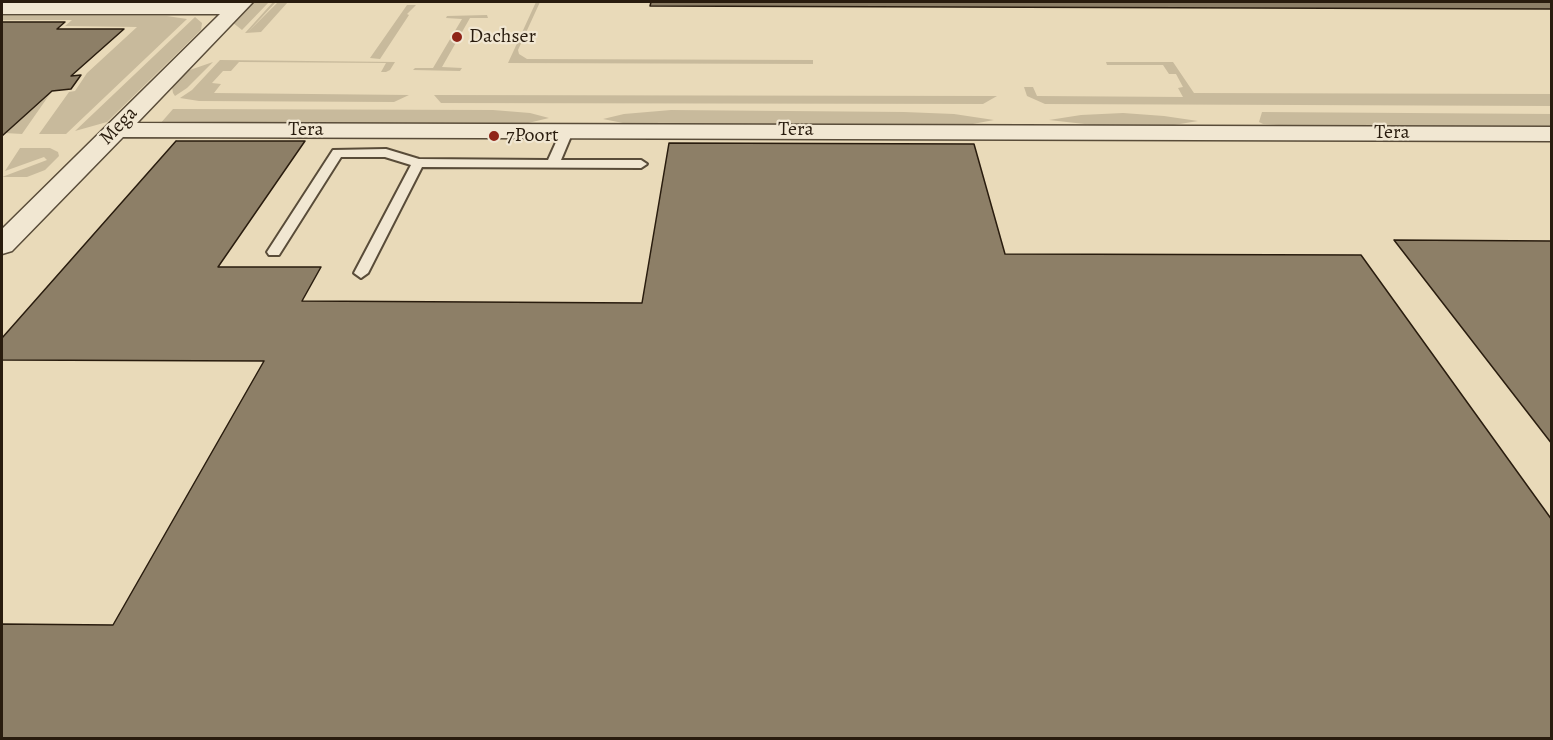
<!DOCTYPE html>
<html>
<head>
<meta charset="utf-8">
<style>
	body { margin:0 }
	#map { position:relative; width:1553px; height:740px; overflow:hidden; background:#e9dab9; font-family:Alegreya,serif }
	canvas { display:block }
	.frame { position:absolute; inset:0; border:3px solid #291c0e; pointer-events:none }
</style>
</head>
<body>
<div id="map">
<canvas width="1553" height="740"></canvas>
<div class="frame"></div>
</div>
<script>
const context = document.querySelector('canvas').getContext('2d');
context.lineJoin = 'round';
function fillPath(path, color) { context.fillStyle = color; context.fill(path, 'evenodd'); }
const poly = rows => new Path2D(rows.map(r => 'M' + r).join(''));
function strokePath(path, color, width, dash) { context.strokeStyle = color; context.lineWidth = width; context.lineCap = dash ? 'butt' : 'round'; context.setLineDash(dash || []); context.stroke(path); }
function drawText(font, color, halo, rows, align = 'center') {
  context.font = font + ' Alegreya,serif'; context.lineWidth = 4.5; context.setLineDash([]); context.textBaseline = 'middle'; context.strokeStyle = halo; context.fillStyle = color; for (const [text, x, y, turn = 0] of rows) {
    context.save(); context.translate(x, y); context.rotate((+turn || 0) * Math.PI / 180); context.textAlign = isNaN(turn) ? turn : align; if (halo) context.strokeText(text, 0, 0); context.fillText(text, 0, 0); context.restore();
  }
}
const green = poly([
	[253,2,269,2,242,30,232,22],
	[273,2,276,2,248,32,278,2,288,2,261,32,245,33],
	[536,2,540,2,518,50,519,54,527,59,813,60,813,64,508,63],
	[407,5,416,5,407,14,409,15,380,59,370,58],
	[487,15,488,18,470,18,442,67,462,68,460,71,413,70,415,68,433,68,462,19,446,18,447,16],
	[2,16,167,16,187,19,66,134,39,134,69,92,75,91,87,73,137,27,65,26,72,20,2,20],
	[195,17,202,23,201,30,107,122,75,131],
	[220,60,395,62,390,70,386,72,381,72,386,63,239,62,231,71,223,71,212,83,221,84,214,93,409,95,394,102,199,101,180,98,192,90],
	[213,62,187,88,175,96,173,93,172,87,184,72],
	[1106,62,1173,62,1194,93,1551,94,1551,106,1045,104,1027,96,1024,87,1033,87,1037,96,1183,97,1178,88,1183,87,1176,74,1169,74,1163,65,1107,65],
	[52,91,22,134,5,133,47,97],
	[434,95,990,96,997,96,983,104,441,103],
	[173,109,493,110,530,113,549,118,524,124,159,125],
	[671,110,904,112,954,114,994,120,962,126,643,127,603,119,624,114],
	[1262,112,1552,114,1551,130,1339,129,1263,124,1259,122],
	[1123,113,1164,116,1198,121,1162,127,1120,128,1049,120,1081,115],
	[20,148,50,148,58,152,59,156,45,170,27,177,2,177,47,160,44,157,5,171]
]);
const building = poly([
	[651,2,1552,2,1552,9,650,6,651,2],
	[2,22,65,22,57,29,124,29,71,76,81,75,71,89,52,91,2,136,2,22],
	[176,141,305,141,218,267,321,267,302,301,642,303,669,143,974,144,1005,254,1361,255,1552,520,1552,738,2,738,2,624,113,625,264,361,2,360,2,338,176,141],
	[1394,240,1552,241,1552,444,1394,240]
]);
const service = poly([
	[568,125,574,129,561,160,641,160,647,164,641,168,422,167,368,273,361,278,354,273,411,165,385,157,341,157,279,255,269,255,267,252,333,150,386,149,419,159,548,160,562,129,568,125]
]);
const minor = poly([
	[2,2,253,2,137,123,1552,127,1552,141,123,137,12,251,2,254,2,229,220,14,2,14,2,2]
]);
const markers = [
	[457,37,6,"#8f2418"],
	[494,136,6,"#8f2418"]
];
const farPoinames = [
	["Dachser",469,37],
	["7Poort",506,136]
];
const farStreetnames = [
	["Mega",119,126,-46],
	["Tera",306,130],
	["Tera",796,130],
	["Tera",1392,133]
];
fillPath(green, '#c8ba9c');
fillPath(building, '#8d7f67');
strokePath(building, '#291c0e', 1.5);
strokePath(service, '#594c39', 4);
strokePath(minor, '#594c39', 3);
fillPath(service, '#f1e7d2');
fillPath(minor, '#f1e7d2');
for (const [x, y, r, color] of markers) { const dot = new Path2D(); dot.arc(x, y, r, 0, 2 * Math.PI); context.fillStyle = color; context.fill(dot); strokePath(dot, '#f1e7d2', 2); }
drawText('20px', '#291c0e', '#f1e7d2', farPoinames, 'left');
drawText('20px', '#291c0e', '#f1e7d2', farStreetnames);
</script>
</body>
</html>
